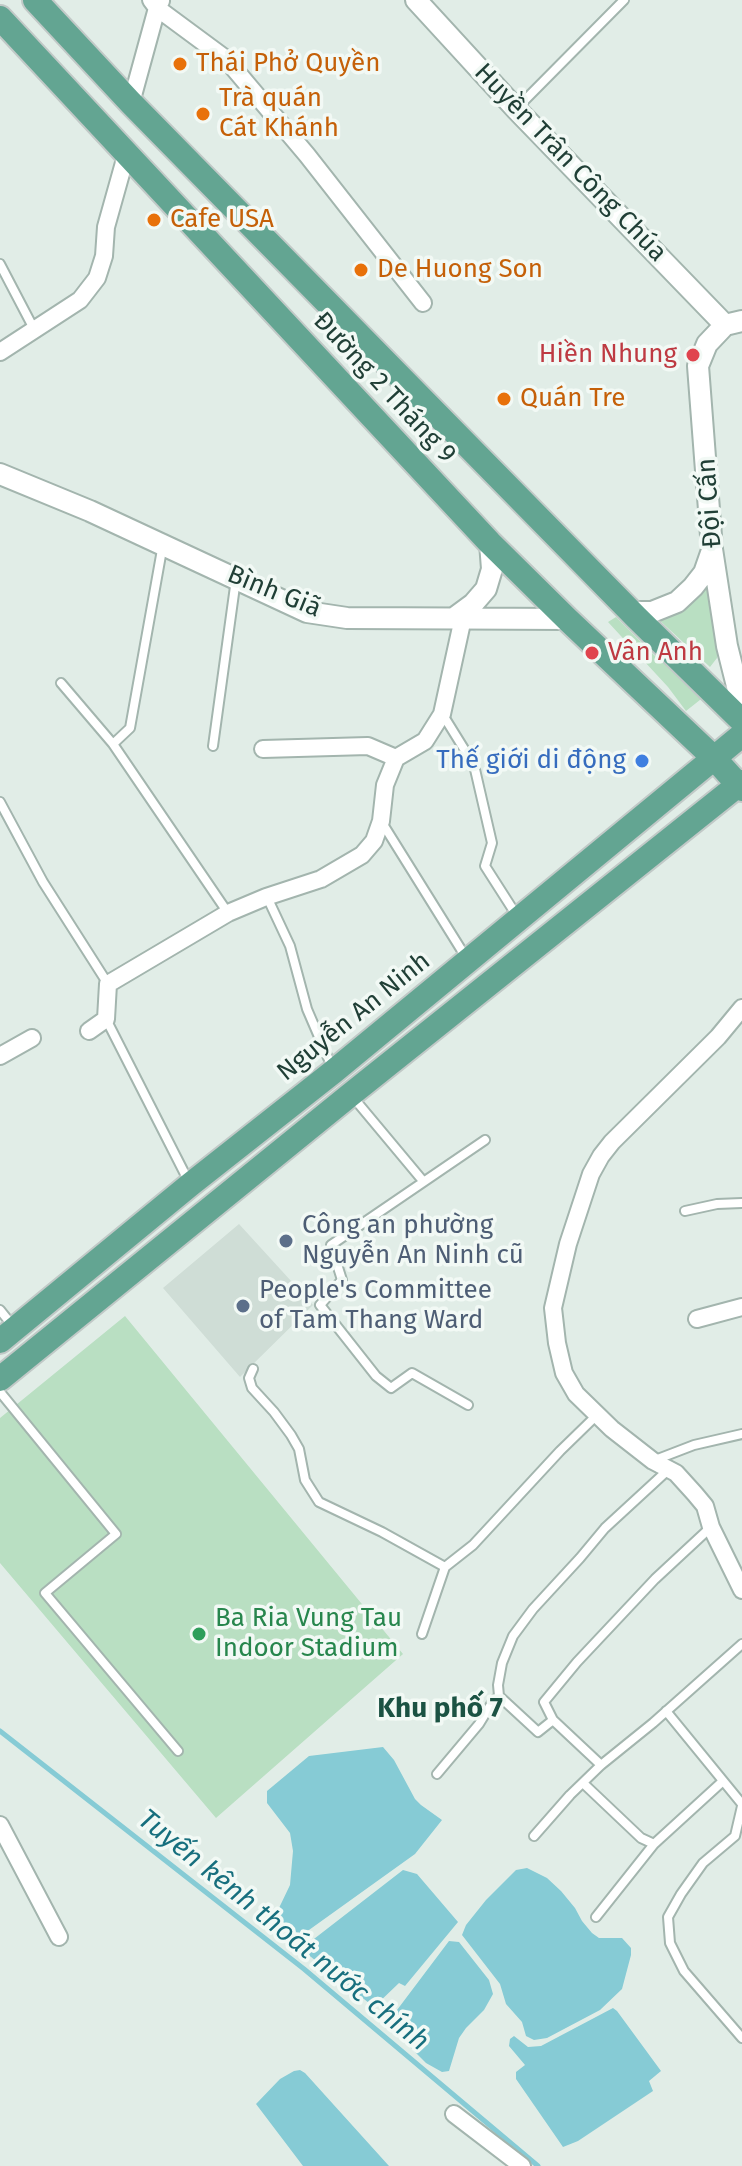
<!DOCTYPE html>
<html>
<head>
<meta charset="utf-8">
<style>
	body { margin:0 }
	canvas { display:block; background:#e1ede7 }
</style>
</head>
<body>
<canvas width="742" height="2166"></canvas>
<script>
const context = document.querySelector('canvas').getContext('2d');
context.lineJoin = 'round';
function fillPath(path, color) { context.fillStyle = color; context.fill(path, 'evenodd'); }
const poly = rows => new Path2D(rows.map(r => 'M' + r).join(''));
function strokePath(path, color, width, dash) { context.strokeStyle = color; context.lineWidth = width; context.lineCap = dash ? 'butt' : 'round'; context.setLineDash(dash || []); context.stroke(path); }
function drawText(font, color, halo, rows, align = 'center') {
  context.font = font + ' "Fira Sans",sans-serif'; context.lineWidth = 7; context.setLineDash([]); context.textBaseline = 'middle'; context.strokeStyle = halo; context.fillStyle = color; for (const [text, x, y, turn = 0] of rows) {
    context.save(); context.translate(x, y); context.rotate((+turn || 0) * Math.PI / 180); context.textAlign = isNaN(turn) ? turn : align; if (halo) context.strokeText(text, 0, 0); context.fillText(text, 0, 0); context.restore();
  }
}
const built = poly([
	[239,1224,313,1305,240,1377,163,1288]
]);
const green = poly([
	[710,577,719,651,717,658,710,667,657,618],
	[616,617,654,655,705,696,686,711,668,687,608,622],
	[125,1316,403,1654,216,1818,0,1563,0,1418]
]);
const water = poly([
	[383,1747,394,1760,415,1799,421,1805,442,1820,415,1854,302,1935,286,1927,279,1915,279,1908,290,1885,293,1851,290,1833,267,1803,267,1791,309,1756],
	[527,1868,547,1878,561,1891,575,1908,582,1921,592,1933,599,1938,622,1938,631,1948,631,1955,622,1989,600,2010,547,2038,534,2040,526,2036,522,2022,506,2004,500,1984,462,1935,466,1925,486,1900,516,1870],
	[403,1870,417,1874,458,1922,405,1986,399,1983,374,2007,301,1949],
	[449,1941,459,1942,489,1980,493,1994,484,2010,466,2028,459,2038,449,2071,442,2072,426,2063,398,2035,392,2022,394,2014],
	[613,2008,617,2011,661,2071,649,2081,653,2091,578,2141,563,2147,516,2079,516,2072,525,2065,509,2046,510,2039,514,2036,528,2047,541,2046],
	[300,2070,305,2073,389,2166,303,2166,256,2104,280,2079,294,2071]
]);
const stream = poly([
	[0,1731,304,1969,538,2166]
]);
const service = poly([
	[518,107,624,0],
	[0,264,34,329],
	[61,683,113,744,228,913],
	[443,715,474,765,492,843,485,866,517,916],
	[113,744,130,728,163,544],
	[213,746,236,579],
	[0,802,43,882,108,984],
	[381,821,467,959],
	[267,897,290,946,307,1009,332,1067],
	[106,1019,189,1182],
	[352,1096,423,1181],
	[685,1211,717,1204,742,1203],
	[0,1310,12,1325],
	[253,1369,249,1378,252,1388,274,1412,291,1435,299,1449,305,1480,319,1502,382,1532,445,1567],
	[0,1392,116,1534,45,1593,178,1751],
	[468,1405,412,1373,391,1388,376,1376,320,1305,342,1280,331,1245,485,1140],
	[655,1460,694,1445,742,1434],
	[668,1470,605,1528,580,1558,533,1609,513,1636,502,1663,498,1685,499,1696,538,1732,553,1720,544,1702,577,1662,655,1579,711,1527],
	[422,1634,445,1567,473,1545,560,1451,597,1415],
	[666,1711,742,1804],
	[553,1720,601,1765],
	[437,1774,479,1724,493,1701,499,1696],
	[583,1783,641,1838,654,1844],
	[742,1806,735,1836,703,1863,681,1894,668,1917,670,1943,684,1971,742,2038],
	[534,1836,570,1795,601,1765,653,1723,742,1644],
	[596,1917,654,1844,723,1781]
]);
const minor = poly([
	[151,0,157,8,226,59,307,155,423,303],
	[131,103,157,8,161,1],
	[0,352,80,300,97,278,104,256,106,227,127,152],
	[263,749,368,746,396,758],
	[742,1008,718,1037,612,1142,601,1156,591,1174,568,1244,553,1308,557,1343,564,1373,576,1394,612,1429,653,1461,676,1473,695,1494,705,1506,711,1527,742,1590],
	[89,1031,106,1019,108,984,228,913,266,897,321,879,362,855,374,841,381,821,385,785,396,758,425,741,442,714,463,618],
	[0,1056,32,1038],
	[697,1319,742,1307],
	[0,1825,59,1937],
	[454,2114,522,2166]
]);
const tertiary = poly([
	[416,0,516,109,725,325],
	[742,321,725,325,707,344,698,366,712,549,727,646,742,706],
	[0,474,90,511,307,612,347,618,567,619],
	[632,612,652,612,677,602,693,587,704,573,711,553],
	[454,618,473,604,486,589,492,569,490,543]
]);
const primary = poly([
	[35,0,131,103,636,617,742,721],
	[0,18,490,543,567,619,715,759,742,789],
	[0,1341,191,1184,333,1072,742,735],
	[0,1379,350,1095,742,782]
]);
const markers = [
	[180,64,8,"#e8710a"],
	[203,114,8,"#e8710a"],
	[154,220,8,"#e8710a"],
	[361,270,8,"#e8710a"],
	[693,355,8,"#e0444e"],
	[504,399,8,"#e8710a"],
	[592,653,8,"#e0444e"],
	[642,761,8,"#3f7fe0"],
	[286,1241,8,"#5c6f8a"],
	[243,1306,8,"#5c6f8a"],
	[199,1634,8,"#2e9e5b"]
];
const foodNames = [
	["Thái Phở Quyền",196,64],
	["Trà quán",219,99],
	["Cát Khánh",219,129],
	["Cafe USA",170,220],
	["De Huong Son",377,270],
	["Quán Tre",520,399]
];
const streetNames = [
	["Huyền Trân Công Chúa",570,163,46],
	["Đường 2 Tháng 9",384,388,47],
	["Đội Cấn",710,503,-94],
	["Bình Giã",274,592,22],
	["Nguyễn An Ninh",354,1017,-39]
];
const healthNames = [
	["Hiền Nhung",677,355],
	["Vân Anh",608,653,"left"]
];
const shopNames = [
	["Thế giới di động",626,761]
];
const serviceNames = [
	["Công an phường",302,1226],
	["Nguyễn An Ninh cũ",302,1256],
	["People's Committee",259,1291],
	["of Tam Thang Ward",259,1321]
];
const leisureNames = [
	["Ba Ria Vung Tau",215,1619],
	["Indoor Stadium",215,1649]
];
const neighbourhoodNames = [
	["Khu phố 7",440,1709]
];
const waterNames = [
	["Tuyến kênh thoát nước chính",283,1931,39]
];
fillPath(built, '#cfddd6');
fillPath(green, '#b9dfc2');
fillPath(water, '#86cbd5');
strokePath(stream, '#86cbd5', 5);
strokePath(service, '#a3b5ae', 12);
strokePath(minor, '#a3b5ae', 20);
strokePath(tertiary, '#a3b5ae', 24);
strokePath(primary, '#c1c9c7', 28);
strokePath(service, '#fff', 8);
strokePath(minor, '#fff', 16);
strokePath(tertiary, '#fff', 20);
strokePath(primary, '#63a592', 24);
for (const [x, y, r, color] of markers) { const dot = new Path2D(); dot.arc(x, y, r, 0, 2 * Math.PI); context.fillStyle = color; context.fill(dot); strokePath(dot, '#f2f9f5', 3); }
drawText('26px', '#c56008', '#f2f9f5', foodNames, 'left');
drawText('26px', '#203f36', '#f2f9f5', streetNames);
drawText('26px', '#be3a42', '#f2f9f5', healthNames, 'right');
drawText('26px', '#366cbe', '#f2f9f5', shopNames, 'right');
drawText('26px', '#4e5e75', '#f2f9f5', serviceNames, 'left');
drawText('26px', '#27864d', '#f2f9f5', leisureNames, 'left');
drawText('bold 28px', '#1b5243', '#f2f9f5', neighbourhoodNames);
drawText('italic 28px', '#176f7e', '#f2f9f5', waterNames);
</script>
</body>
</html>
